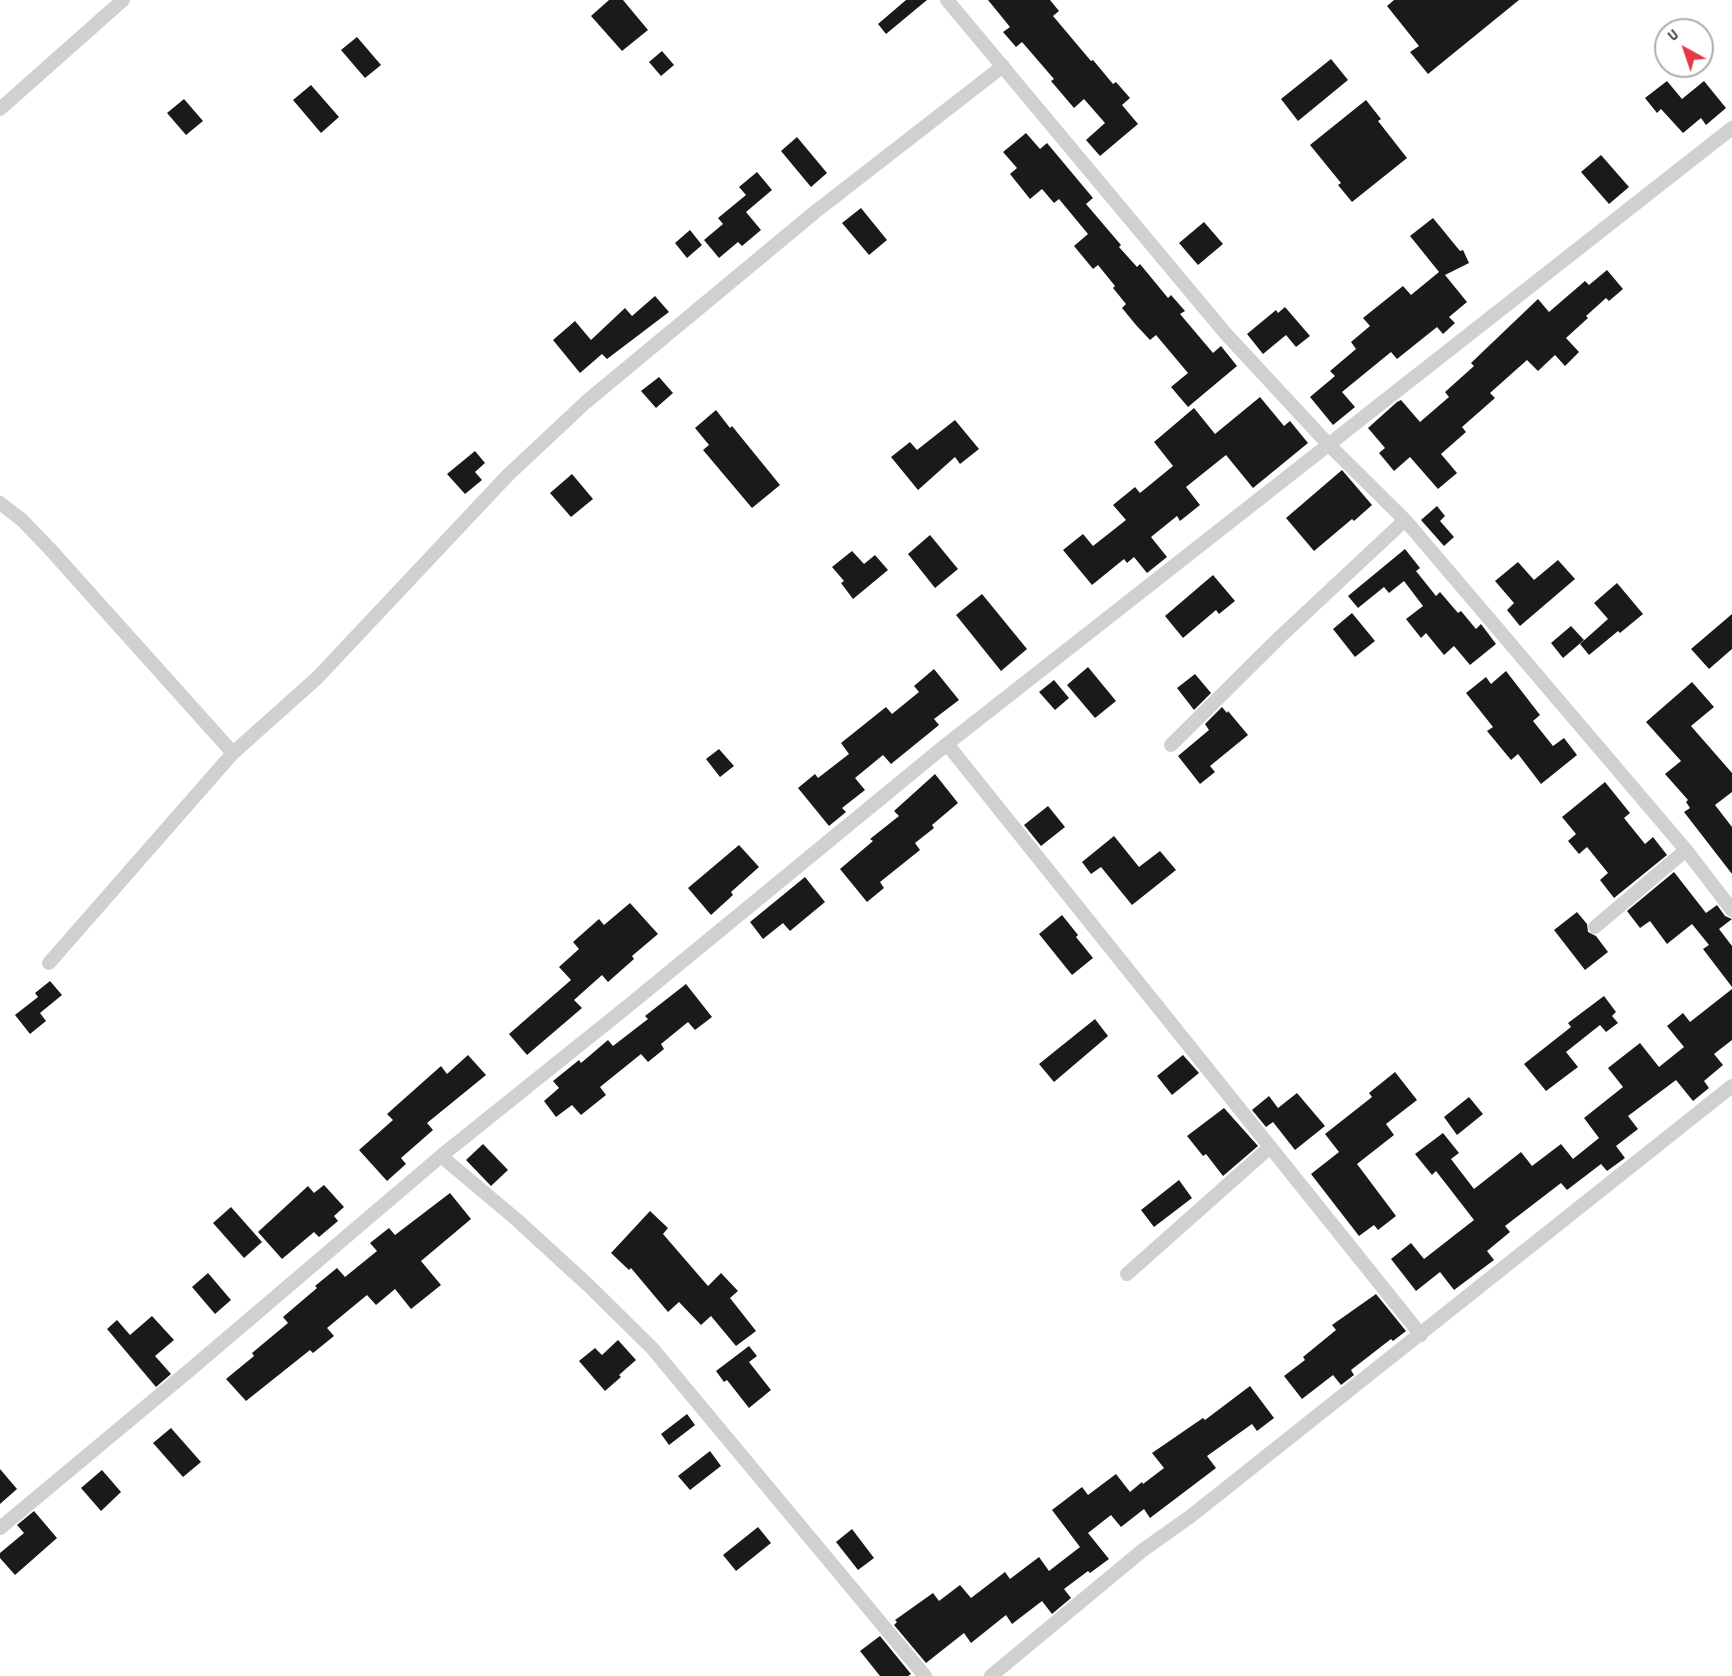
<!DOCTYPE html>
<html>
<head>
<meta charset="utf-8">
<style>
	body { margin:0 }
	#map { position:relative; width:1732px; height:1676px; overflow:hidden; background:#fff; font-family:"Sofia Sans Condensed",sans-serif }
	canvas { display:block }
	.north { position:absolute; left:1654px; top:18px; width:60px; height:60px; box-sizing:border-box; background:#fff; border:2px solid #adadad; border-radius:50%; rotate:320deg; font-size:16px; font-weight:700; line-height:24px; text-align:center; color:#333 }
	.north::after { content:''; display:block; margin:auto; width:21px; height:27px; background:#e63946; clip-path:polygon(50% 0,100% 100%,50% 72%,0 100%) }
</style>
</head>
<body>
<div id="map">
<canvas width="1732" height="1676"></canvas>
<div class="north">U</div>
</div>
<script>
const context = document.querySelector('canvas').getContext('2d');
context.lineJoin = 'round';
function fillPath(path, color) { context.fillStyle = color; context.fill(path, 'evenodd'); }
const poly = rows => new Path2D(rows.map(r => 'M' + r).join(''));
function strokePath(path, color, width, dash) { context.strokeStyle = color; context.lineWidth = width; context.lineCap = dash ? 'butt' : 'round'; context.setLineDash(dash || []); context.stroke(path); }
const building = poly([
	[609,0,623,0,648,30,622,51,591,16],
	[906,0,927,0,886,34,878,24],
	[988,0,1050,0,1059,11,1053,16,1091,61,1093,60,1113,84,1116,82,1130,98,1122,105,1138,124,1100,156,1086,140,1105,123,1084,99,1074,108,1051,81,1054,79,1022,42,1016,47,1003,32,1010,27],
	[1394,0,1519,0,1428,74,1410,52,1419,46,1387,6],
	[357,37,381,65,365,78,341,50],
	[662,51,674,65,661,76,649,62],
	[1331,59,1348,80,1298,121,1281,99],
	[1667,81,1682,99,1704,81,1726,108,1706,125,1701,118,1683,133,1661,109,1657,113,1645,98],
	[311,85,339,117,321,133,293,100],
	[184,99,203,121,186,135,167,113],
	[1366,100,1381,119,1378,121,1407,158,1352,202,1338,185,1341,183,1310,145],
	[1026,133,1040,149,1047,143,1093,198,1086,204,1121,245,1119,247,1137,267,1140,264,1168,298,1171,295,1185,311,1180,314,1213,353,1221,346,1237,366,1188,407,1171,387,1188,373,1156,335,1150,340,1136,325,1122,308,1126,304,1113,288,1115,286,1098,265,1093,269,1074,246,1088,234,1059,199,1054,203,1042,189,1030,199,1010,174,1017,168,1003,152],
	[797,137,827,173,811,187,781,151],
	[1601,155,1629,187,1609,204,1581,172],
	[757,172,772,190,746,212,761,230,742,246,738,242,719,258,704,240,723,224,718,218,746,195,739,187],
	[861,208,887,240,869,255,842,223],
	[1433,218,1460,251,1463,250,1469,263,1445,275,1467,302,1449,317,1455,323,1443,334,1437,327,1397,359,1391,352,1342,392,1355,407,1333,425,1310,397,1335,376,1330,371,1356,349,1351,342,1370,326,1363,318,1403,286,1411,295,1439,272,1410,236],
	[1204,222,1223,244,1198,265,1179,243],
	[690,230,702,245,687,258,675,243],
	[1607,270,1623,289,1609,301,1606,298,1586,316,1588,318,1566,338,1579,352,1565,366,1555,355,1538,371,1527,360,1490,393,1495,398,1462,427,1466,432,1441,454,1457,473,1438,489,1410,457,1394,471,1379,453,1385,448,1368,428,1397,402,1401,400,1420,422,1449,397,1445,392,1474,366,1471,363,1538,299,1549,312,1585,281,1589,285],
	[655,296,669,312,607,359,602,354,580,373,553,340,575,321,591,340,625,308,632,316],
	[1285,307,1310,336,1296,347,1286,335,1263,354,1247,334,1276,310,1278,313],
	[659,377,673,393,656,408,641,391],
	[1260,397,1284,426,1290,421,1308,443,1253,488,1226,455,1186,487,1200,505,1180,521,1177,516,1151,537,1167,557,1147,573,1134,557,1127,563,1124,559,1092,585,1063,550,1083,534,1093,546,1126,520,1113,505,1135,487,1140,493,1173,466,1154,442,1194,408,1215,434],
	[716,410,730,428,732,426,780,485,752,508,703,450,709,445,695,428],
	[955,420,979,449,960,464,955,457,918,490,891,457,910,442,917,450],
	[475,451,485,463,475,472,482,480,465,494,447,474],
	[1342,470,1372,505,1354,521,1352,519,1314,551,1286,518],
	[572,474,593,499,571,517,550,493],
	[1437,506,1445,516,1440,521,1454,537,1444,546,1421,520],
	[930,535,958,569,935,588,908,554],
	[1405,549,1420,568,1416,571,1436,596,1440,592,1458,613,1461,611,1476,629,1481,624,1496,644,1470,665,1454,646,1444,655,1426,633,1421,638,1406,619,1423,606,1404,581,1389,593,1384,587,1358,608,1348,596],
	[852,551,864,564,875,555,888,570,853,599,841,583,844,581,832,567],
	[1558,560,1575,579,1520,626,1507,610,1514,603,1495,581,1518,562,1534,580],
	[1213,575,1235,601,1219,614,1216,610,1183,638,1165,616],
	[1617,583,1643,614,1620,633,1618,631,1589,655,1580,644,1608,619,1594,603],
	[982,594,1027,649,1001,671,956,615],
	[1352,613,1375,641,1355,657,1333,629],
	[1732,614,1732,649,1709,669,1691,649],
	[1571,626,1584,640,1563,658,1551,643],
	[1088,667,1116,701,1095,718,1067,685],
	[934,669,959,700,934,719,939,725,891,764,883,755,855,778,865,790,842,808,846,812,829,826,798,788,815,774,818,778,849,754,841,743,886,707,892,714,919,692,914,686],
	[1506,671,1540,715,1533,721,1553,746,1564,738,1577,755,1541,784,1518,754,1511,760,1487,731,1493,727,1466,693,1486,677,1491,684],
	[1195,674,1211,693,1194,710,1177,688],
	[1054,680,1069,698,1055,710,1039,692],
	[1692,682,1714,707,1691,726,1732,773,1732,792,1715,805,1732,827,1732,874,1684,812,1690,808,1686,802,1688,800,1665,774,1681,761,1646,722],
	[1222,707,1227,713,1228,711,1248,735,1210,766,1215,772,1200,784,1178,756,1209,730,1205,724],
	[719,749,734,766,720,777,706,759],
	[935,774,958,803,932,825,934,828,915,843,920,850,880,882,884,888,867,902,840,869,873,841,870,839,899,816,894,811],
	[1605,782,1630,813,1624,818,1645,844,1653,837,1667,855,1614,898,1600,880,1608,873,1587,847,1579,854,1568,841,1576,834,1562,817],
	[1048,806,1065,827,1041,846,1024,825],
	[1114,836,1139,867,1160,851,1176,870,1132,905,1101,867,1091,874,1082,862],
	[739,845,759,867,731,892,733,895,711,915,688,888],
	[1674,872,1706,913,1717,905,1725,916,1732,919,1719,929,1732,946,1732,987,1703,949,1709,945,1692,924,1667,944,1650,921,1640,928,1627,911],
	[805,877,825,902,790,931,783,923,763,939,750,922],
	[630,903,658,934,632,956,634,959,608,982,602,975,574,1000,582,1008,527,1055,509,1034,571,980,559,967,579,949,573,942,599,919,604,925],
	[1577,912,1587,924,1588,932,1596,936,1608,952,1585,970,1554,930],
	[1062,915,1078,935,1076,937,1093,958,1072,975,1039,934],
	[50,981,62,995,40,1013,46,1021,30,1034,15,1015,38,997,35,993],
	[686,984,712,1017,695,1030,688,1022,661,1044,664,1049,648,1062,641,1054,600,1087,606,1095,581,1115,572,1105,556,1117,544,1101,559,1088,553,1081,579,1060,581,1063,608,1040,613,1046,648,1019,645,1016],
	[1732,989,1732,1040,1714,1054,1723,1065,1704,1081,1709,1088,1693,1101,1676,1080,1628,1116,1638,1129,1616,1146,1625,1158,1607,1171,1601,1164,1567,1190,1561,1183,1505,1226,1510,1232,1487,1251,1494,1260,1454,1290,1440,1272,1416,1291,1391,1259,1411,1243,1424,1259,1474,1220,1436,1171,1432,1175,1415,1154,1443,1133,1459,1153,1451,1159,1474,1189,1521,1152,1532,1166,1561,1144,1573,1159,1599,1138,1584,1118,1623,1087,1608,1068,1640,1043,1659,1067,1684,1047,1667,1026,1683,1013,1690,1022],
	[1604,996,1616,1012,1612,1016,1618,1023,1606,1032,1600,1025,1566,1052,1578,1067,1546,1091,1524,1064,1571,1027,1568,1023],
	[1095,1019,1108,1036,1054,1082,1039,1064],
	[468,1055,486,1075,427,1123,433,1130,401,1158,406,1164,387,1181,359,1150,393,1120,387,1114,441,1066,447,1074],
	[1183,1055,1199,1073,1172,1095,1157,1076],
	[1395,1072,1417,1100,1386,1124,1394,1135,1357,1164,1396,1216,1378,1230,1374,1225,1359,1236,1311,1174,1339,1152,1325,1134,1372,1097,1369,1093],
	[1297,1093,1325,1126,1295,1150,1273,1122,1266,1127,1252,1110,1269,1096,1278,1108],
	[1469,1097,1483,1114,1457,1135,1444,1117],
	[1224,1108,1258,1146,1223,1176,1206,1154,1203,1156,1187,1136],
	[483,1144,508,1170,491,1186,466,1160],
	[1179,1180,1192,1198,1154,1227,1141,1210],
	[324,1185,344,1207,334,1216,338,1221,319,1237,314,1232,282,1259,258,1232,308,1186,314,1193],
	[450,1193,471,1219,421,1261,441,1285,411,1309,395,1289,376,1305,367,1295,327,1328,334,1336,313,1353,310,1350,246,1401,226,1379,254,1356,252,1353,288,1323,283,1317,317,1288,315,1286,337,1268,345,1277,377,1251,370,1243,389,1228,395,1235],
	[231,1207,262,1242,244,1258,213,1223],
	[650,1211,668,1228,663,1234,708,1286,721,1273,738,1291,730,1298,756,1331,736,1346,711,1316,701,1325,679,1302,668,1312,631,1268,629,1270,611,1253],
	[208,1273,231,1300,215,1314,192,1287],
	[1376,1294,1406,1331,1393,1341,1391,1339,1351,1370,1354,1375,1341,1385,1333,1375,1302,1399,1284,1376,1305,1360,1303,1357,1336,1330,1332,1325],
	[152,1316,174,1340,155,1356,171,1374,156,1387,107,1329,117,1320,130,1335],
	[618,1340,636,1360,619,1375,621,1377,605,1391,579,1361,595,1348,602,1355],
	[749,1346,757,1356,749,1362,771,1390,749,1408,727,1380,724,1382,716,1371],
	[1250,1386,1274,1418,1257,1431,1252,1424,1207,1456,1216,1468,1150,1518,1144,1509,1121,1527,1111,1515,1088,1533,1109,1559,1090,1573,1088,1571,1064,1589,1071,1598,1052,1614,1042,1601,1012,1624,1006,1615,971,1643,964,1633,926,1663,894,1625,897,1622,895,1620,933,1593,939,1601,960,1585,971,1598,1005,1572,1010,1579,1039,1557,1049,1571,1080,1547,1052,1510,1082,1487,1088,1495,1116,1474,1130,1492,1142,1482,1143,1484,1164,1468,1152,1453,1203,1418,1205,1420],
	[687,1414,695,1425,669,1445,661,1434],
	[171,1428,201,1462,183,1477,153,1443],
	[710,1451,721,1466,690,1490,678,1476],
	[0,1469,17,1489,0,1504],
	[102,1470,121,1492,101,1511,81,1488],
	[34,1511,57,1538,15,1575,0,1558,0,1553,24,1533,17,1525],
	[758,1527,771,1543,736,1571,723,1555],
	[852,1529,874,1558,858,1570,836,1542],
	[880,1636,911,1674,908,1676,880,1676,860,1651]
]);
const minor = poly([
	[947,0,1226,334,1329,445,1405,520,1686,850,1732,910],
	[0,109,123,0],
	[0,503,22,520,49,548,233,753],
	[947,744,1421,1335],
	[1171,745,1281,636,1405,520],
	[1595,927,1686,850],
	[49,963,233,753,317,678,508,475,586,402,815,212,1003,66],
	[441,1156,517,1220,588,1285,652,1348,925,1676],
	[1127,1274,1269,1148],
	[0,1528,191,1369,441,1156,628,1006,947,744,1732,128],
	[991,1676,1143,1550,1191,1516,1732,1086]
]);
fillPath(building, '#1a1a1a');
strokePath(minor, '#d0d0d0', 14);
</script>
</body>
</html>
